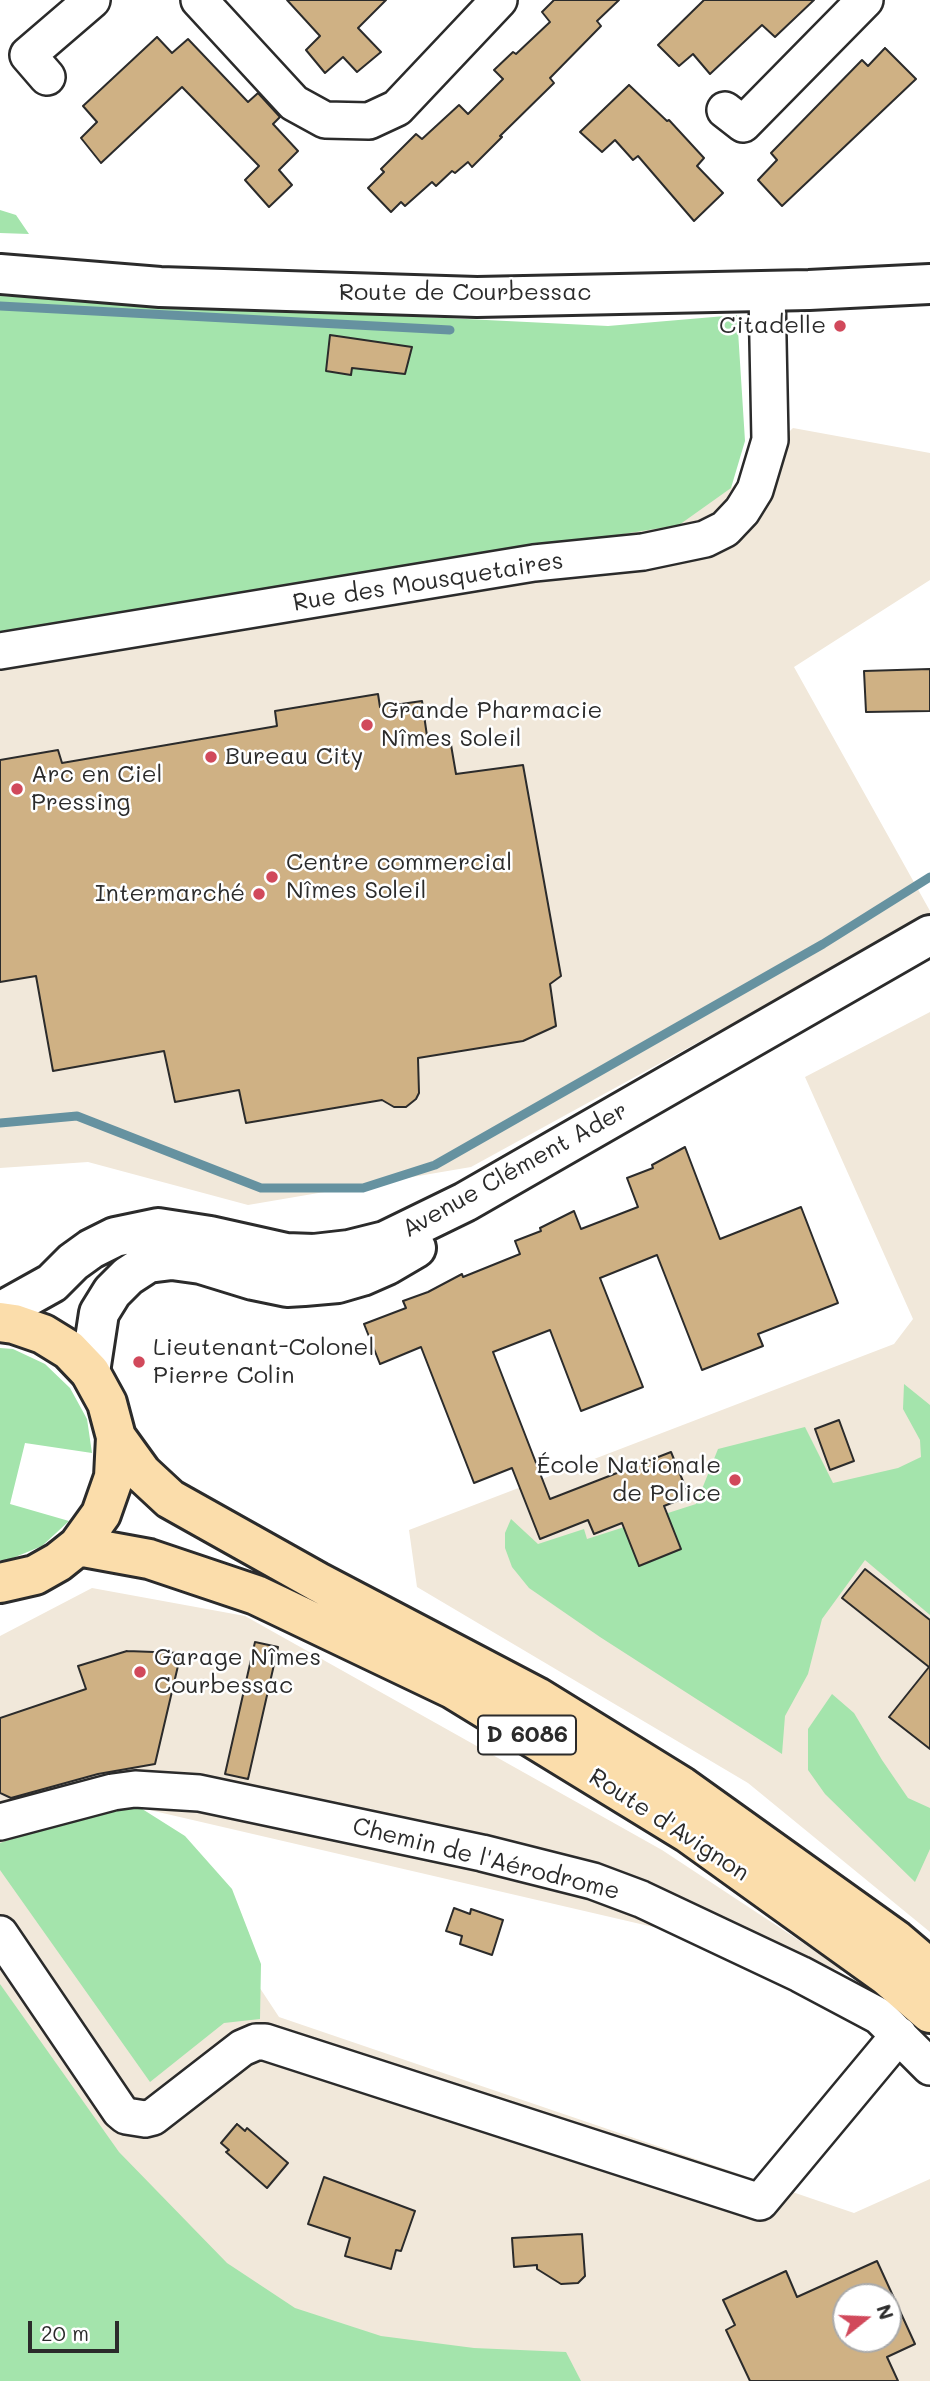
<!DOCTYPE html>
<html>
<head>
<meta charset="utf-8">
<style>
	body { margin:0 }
	#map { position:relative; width:930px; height:2381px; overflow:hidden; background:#fff; font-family:Mali,sans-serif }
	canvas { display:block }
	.north { position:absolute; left:832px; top:2283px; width:70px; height:70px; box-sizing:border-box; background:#fff; border:2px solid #aaa; border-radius:50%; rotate:72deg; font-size:19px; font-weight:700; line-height:28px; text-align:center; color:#2b2b2b }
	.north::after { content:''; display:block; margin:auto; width:24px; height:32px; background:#d1495b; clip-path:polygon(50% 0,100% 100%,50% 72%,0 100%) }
	.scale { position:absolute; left:28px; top:2321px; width:91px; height:32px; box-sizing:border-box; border:4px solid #2b2b2b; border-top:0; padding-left:9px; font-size:21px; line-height:24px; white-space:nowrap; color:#2b2b2b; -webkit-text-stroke:5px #fff; paint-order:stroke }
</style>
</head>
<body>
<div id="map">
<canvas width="930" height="2381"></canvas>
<div class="north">N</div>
<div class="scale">20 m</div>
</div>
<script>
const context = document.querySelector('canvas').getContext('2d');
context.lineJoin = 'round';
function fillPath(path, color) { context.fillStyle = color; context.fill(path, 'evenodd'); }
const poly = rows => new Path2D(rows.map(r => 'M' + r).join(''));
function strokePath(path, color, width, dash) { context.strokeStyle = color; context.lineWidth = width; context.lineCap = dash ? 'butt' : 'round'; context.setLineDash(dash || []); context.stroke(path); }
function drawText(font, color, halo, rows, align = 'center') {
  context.font = font + ' Mali,sans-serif'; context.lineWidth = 5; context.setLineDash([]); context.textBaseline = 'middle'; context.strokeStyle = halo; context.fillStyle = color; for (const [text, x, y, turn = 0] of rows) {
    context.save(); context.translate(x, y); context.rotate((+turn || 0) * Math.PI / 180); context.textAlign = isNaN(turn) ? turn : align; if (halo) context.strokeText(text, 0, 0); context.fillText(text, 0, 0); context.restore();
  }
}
const built = poly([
	[793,428,930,453,930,580,794,667,930,911,930,915,471,1167,248,1205,88,1162,0,1168,0,635,731,488],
	[930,1012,930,1932,748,1783,417,1587,409,1530,894,1344,913,1319,805,1077],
	[92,1588,245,1616,662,1850,847,1972,141,1808,279,2017,854,2213,930,2179,930,2381,0,2381,0,1636],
	[846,2297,888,2297,888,2339,846,2339]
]);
const green = poly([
	[0,210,16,215,29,234,0,233],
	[0,296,608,326,737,315,745,441,731,488,679,525,0,635],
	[0,1348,13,1349,45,1364,70,1388,87,1419,92,1453,25,1443,10,1504,69,1521,42,1546,8,1560,0,1560],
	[904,1384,930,1405,930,1615,865,1560,822,1619,808,1674,785,1716,782,1754,600,1637,529,1588,512,1567,505,1548,505,1533,511,1519,538,1544,584,1529,587,1539,696,1504,718,1449,805,1427,833,1483,898,1468,921,1457,920,1440,903,1409],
	[832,1694,854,1713,882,1760,908,1798,930,1808,930,1849,915,1882,825,1794,808,1770,808,1729],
	[128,1800,185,1836,232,1889,261,1964,260,2019,224,2023,150,2082,0,1870,0,1843],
	[0,1984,119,2152,227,2263,295,2308,381,2336,474,2348,566,2352,581,2381,0,2381]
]);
const stream = poly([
	[0,306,450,330],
	[0,1123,77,1116,261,1188,363,1188,435,1165,823,944,930,877]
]);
const building = poly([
	[287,0,386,0,358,28,381,52,357,72,343,57,325,73,306,50,320,36,287,0],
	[554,0,619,0,597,21,601,26,550,78,554,83,500,136,502,137,472,167,468,162,455,173,452,171,436,186,432,182,405,206,401,202,391,212,368,188,384,172,381,169,416,134,422,139,459,105,468,114,503,79,494,70,513,52,516,54,550,22,542,12,554,0],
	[704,0,814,0,775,37,762,25,710,74,693,54,679,66,658,45,704,0],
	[157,37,172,53,188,39,248,102,258,93,280,117,273,124,298,151,279,170,292,185,269,207,245,180,259,166,182,87,101,163,81,138,97,122,83,106,157,37],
	[885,48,916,79,782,206,758,180,777,160,771,153,862,60,868,66,885,48],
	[629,85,667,121,669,120,704,158,697,166,723,193,694,221,638,156,633,160,615,140,602,152,580,132,629,85],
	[330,335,412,347,405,374,352,368,351,375,326,371,330,335],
	[930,669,930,711,866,712,864,671,930,669],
	[378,694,380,707,422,701,428,743,450,739,456,774,523,765,561,976,550,984,556,1026,523,1041,418,1058,419,1093,416,1099,406,1107,394,1107,382,1100,246,1123,239,1090,175,1102,164,1051,53,1071,36,976,0,982,0,760,58,750,62,763,277,726,275,711,378,694],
	[685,1147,720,1239,801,1207,838,1303,758,1334,763,1346,702,1370,657,1255,600,1278,643,1387,581,1411,550,1330,493,1352,550,1499,671,1452,689,1496,664,1506,681,1549,639,1566,622,1523,594,1534,588,1520,540,1539,512,1468,474,1483,421,1347,380,1364,364,1324,406,1308,403,1301,428,1292,462,1274,463,1277,520,1254,515,1241,541,1231,540,1228,574,1211,581,1229,638,1207,627,1178,653,1168,652,1165,685,1147],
	[839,1420,854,1461,830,1470,815,1429,839,1420],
	[865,1569,930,1620,930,1749,889,1717,929,1667,842,1598,865,1569],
	[255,1642,278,1647,248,1779,225,1774,255,1642],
	[127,1651,181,1653,155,1764,98,1774,11,1798,0,1793,0,1718,86,1689,78,1666,127,1651],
	[454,1908,470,1914,471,1909,503,1920,492,1955,460,1944,462,1936,446,1931,454,1908],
	[237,2124,245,2131,247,2128,288,2163,267,2188,226,2152,229,2150,221,2143,237,2124],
	[324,2177,415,2211,401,2251,396,2250,391,2269,345,2256,350,2238,308,2224,324,2177],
	[582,2234,585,2276,578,2283,561,2284,537,2269,537,2265,514,2267,512,2238,582,2234],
	[877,2261,915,2344,887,2357,898,2381,750,2381,726,2330,735,2325,723,2300,786,2271,797,2297,877,2261],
	[846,2297,888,2297,888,2339,846,2339,846,2297]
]);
const minor = poly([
	[199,0,294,103,325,120,369,121,397,108,499,0],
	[47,77,28,55,92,0],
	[725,110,743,124,865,0],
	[0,651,534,563,643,552,705,539,725,529,742,511,755,490,770,440,767,291],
	[0,1822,113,1792,135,1789,199,1793,482,1853,593,1881,641,1899,800,1974,879,2016,930,2067],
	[0,1934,120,2111,126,2116,145,2119,153,2117,242,2048,256,2042,265,2042,760,2202,899,2035]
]);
const tertiary = poly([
	[0,274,160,287,477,297,809,290,930,284],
	[0,1312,52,1283,73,1262,91,1249,115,1237,158,1228,210,1236,286,1253,314,1254,349,1250,385,1241,465,1202,930,935],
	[90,1372,99,1313,112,1292,128,1276,148,1263,172,1260,201,1264,253,1280,287,1287,304,1286,338,1283,362,1276,387,1265,416,1248]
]);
const primary = poly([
	[0,1322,14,1324,43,1334,69,1350,90,1372,107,1403,116,1437,114,1477,101,1514,78,1546,58,1562,35,1575,0,1583],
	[116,1437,142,1473,170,1499,318,1582,537,1697,681,1786,896,1940,930,1969],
	[78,1546,149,1559,256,1595,453,1689,688,1833,887,1976,930,2013]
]);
const markers = [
	[840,326,7,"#d1495b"],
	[367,725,7,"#d1495b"],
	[211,757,7,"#d1495b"],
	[17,789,7,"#d1495b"],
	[272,877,7,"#d1495b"],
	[259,894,7,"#d1495b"],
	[139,1362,7,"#d1495b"],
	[735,1480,7,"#d1495b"],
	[140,1672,7,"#d1495b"]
];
const shields = [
	[527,1735,98]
];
const shieldNames = [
	["D 6086",527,1735]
];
const streetNames = [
	["Route de Courbessac",465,293],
	["Rue des Mousquetaires",428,582,-9],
	["Avenue Clément Ader",515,1170,-29],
	["Route d'Avignon",669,1825,33],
	["Chemin de l'Aérodrome",486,1859,14]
];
const poiNames = [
	["Citadelle",826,326,"right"],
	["Grande Pharmacie",381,711],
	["Nîmes Soleil",381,739],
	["Bureau City",225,757],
	["Arc en Ciel",31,775],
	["Pressing",31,803],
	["Centre commercial",286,863],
	["Nîmes Soleil",286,891],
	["Intermarché",245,894,"right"],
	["Lieutenant-Colonel",153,1348],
	["Pierre Colin",153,1376],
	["École Nationale",721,1466,"right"],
	["de Police",721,1494,"right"],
	["Garage Nîmes",154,1658],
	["Courbessac",154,1686]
];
fillPath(built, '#f1e8da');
fillPath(green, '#a4e4ac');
strokePath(stream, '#6692a0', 9);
fillPath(building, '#cfb184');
strokePath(building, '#2b2b2b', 2);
strokePath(minor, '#2b2b2b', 40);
strokePath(tertiary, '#2b2b2b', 44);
strokePath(primary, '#2b2b2b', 44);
strokePath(minor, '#fff', 35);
strokePath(tertiary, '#fff', 38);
strokePath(primary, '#fbddab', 38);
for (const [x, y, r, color] of markers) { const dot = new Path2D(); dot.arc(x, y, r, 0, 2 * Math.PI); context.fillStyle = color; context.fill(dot); strokePath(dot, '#fff', 2.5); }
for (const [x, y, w] of shields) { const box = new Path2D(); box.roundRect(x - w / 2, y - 19.5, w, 39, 5); context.fillStyle = '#fff'; context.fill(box); strokePath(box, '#2b2b2b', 2); }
drawText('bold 23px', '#2b2b2b', null, shieldNames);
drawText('24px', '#2b2b2b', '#fff', streetNames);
drawText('24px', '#2b2b2b', '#fff', poiNames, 'left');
</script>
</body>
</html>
